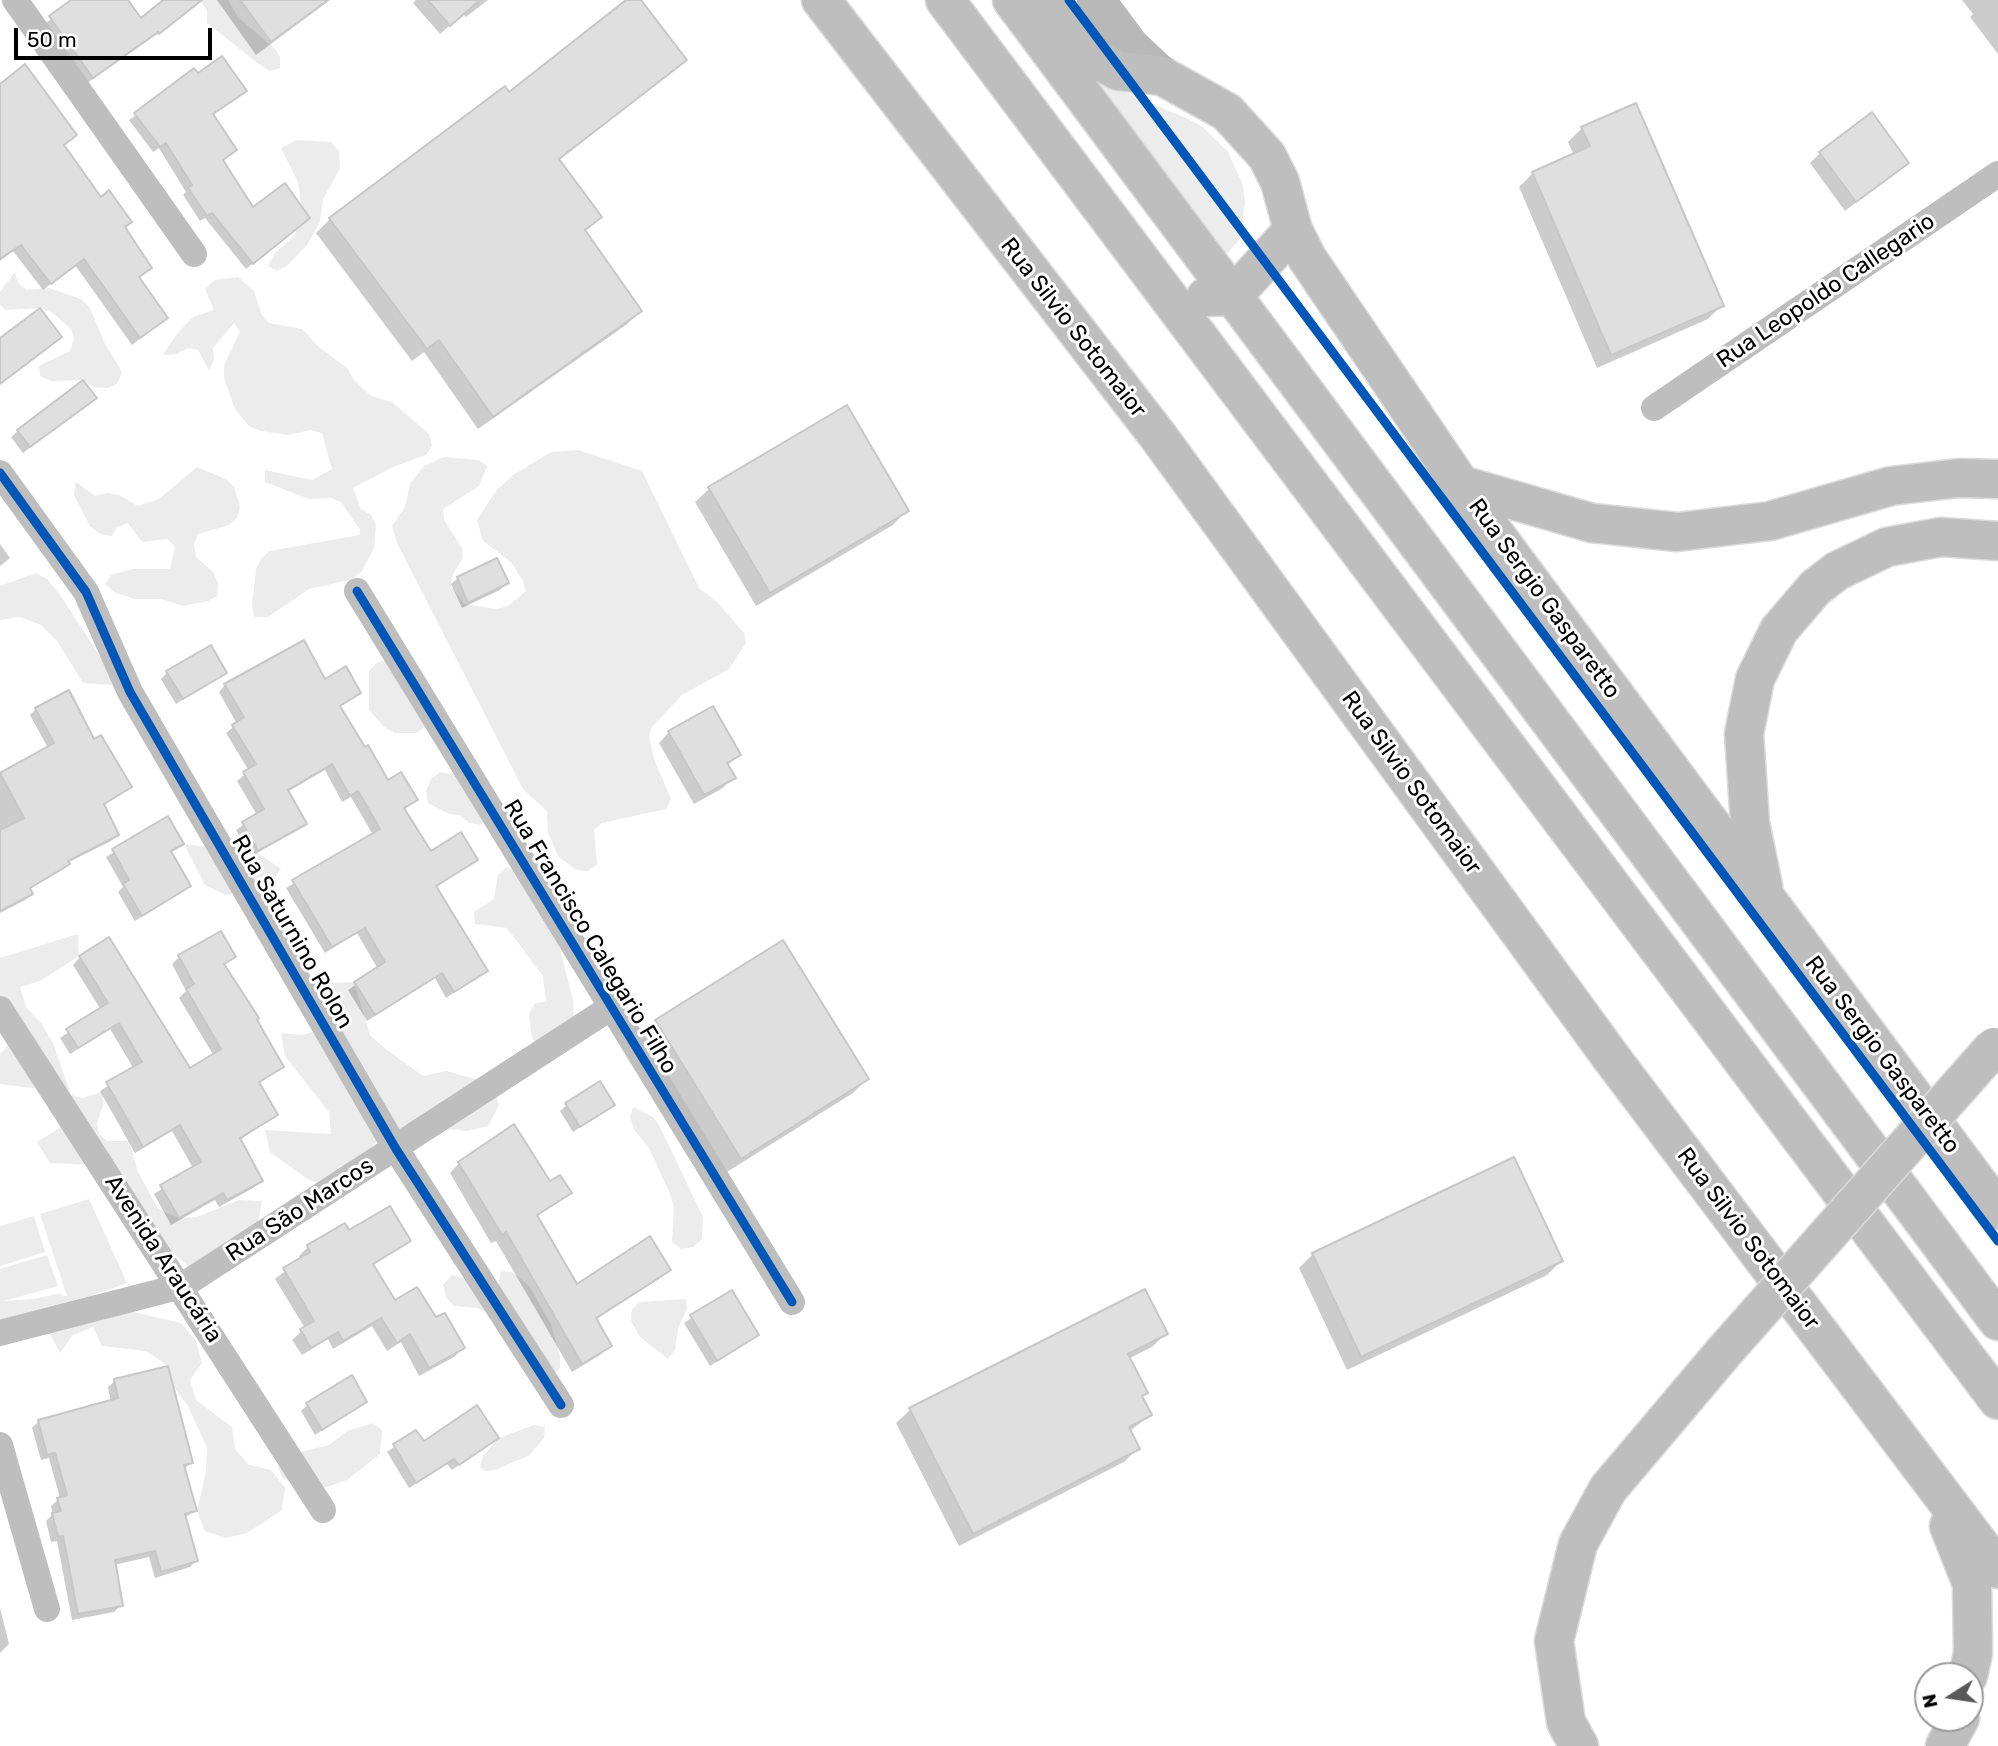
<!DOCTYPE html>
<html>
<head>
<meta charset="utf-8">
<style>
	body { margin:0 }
	#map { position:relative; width:1998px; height:1746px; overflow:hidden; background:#fff; font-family:Rubik,sans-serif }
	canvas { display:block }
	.north { position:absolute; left:1914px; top:1662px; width:70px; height:70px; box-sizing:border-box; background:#fff; border:2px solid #999; border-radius:50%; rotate:258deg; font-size:19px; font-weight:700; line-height:28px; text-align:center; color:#000 }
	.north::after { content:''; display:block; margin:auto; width:24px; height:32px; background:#595959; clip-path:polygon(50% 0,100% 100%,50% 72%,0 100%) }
	.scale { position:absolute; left:14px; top:28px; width:198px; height:32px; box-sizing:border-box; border:4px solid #000; border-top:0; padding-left:9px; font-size:21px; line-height:24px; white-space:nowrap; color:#000; -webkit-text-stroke:5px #fff; paint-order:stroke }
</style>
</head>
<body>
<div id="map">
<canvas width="1998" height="1746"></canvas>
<div class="north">N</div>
<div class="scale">50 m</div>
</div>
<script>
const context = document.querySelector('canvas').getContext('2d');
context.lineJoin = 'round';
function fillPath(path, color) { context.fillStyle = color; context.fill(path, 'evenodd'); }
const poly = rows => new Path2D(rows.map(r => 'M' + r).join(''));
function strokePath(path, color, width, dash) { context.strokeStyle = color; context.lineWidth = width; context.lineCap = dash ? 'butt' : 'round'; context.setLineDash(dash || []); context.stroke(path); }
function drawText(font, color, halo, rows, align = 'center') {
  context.font = font + ' Rubik,sans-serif'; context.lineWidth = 6; context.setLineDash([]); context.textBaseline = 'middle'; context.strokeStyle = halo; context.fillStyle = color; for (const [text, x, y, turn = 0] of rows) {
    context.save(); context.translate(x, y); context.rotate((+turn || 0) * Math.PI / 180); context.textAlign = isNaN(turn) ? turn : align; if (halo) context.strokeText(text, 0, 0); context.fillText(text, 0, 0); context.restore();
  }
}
const green = poly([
	[200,0,228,0,238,17,274,48,280,57,280,68,270,71,260,65,207,23,207,11],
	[1097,80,1188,119,1203,127,1228,152,1243,185,1245,203,1240,239,1225,256],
	[297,140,331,142,339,151,340,169,323,199,320,222,307,245,288,265,277,271,268,266,274,254,295,235,301,204,298,182,281,148],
	[15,272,18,283,27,290,49,288,81,299,90,308,104,342,122,372,117,384,107,388,93,387,83,380,51,381,40,376,39,366,70,351,74,339,71,329,53,313,40,308,6,310,0,305,0,292],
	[238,277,254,291,262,315,269,323,302,329,318,346,348,369,354,380,371,396,392,402,420,426,429,434,432,446,426,455,393,467,353,488,361,509,371,515,376,525,374,548,362,571,353,579,309,589,268,617,254,617,252,605,256,569,261,559,269,551,360,535,360,530,341,502,331,498,309,499,265,482,265,470,312,480,332,469,322,433,311,430,288,435,261,431,250,427,235,409,224,378,224,365,240,332,234,323,213,348,214,360,209,370,198,350,187,348,177,354,163,355,176,335,193,317,214,310,205,289,215,280],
	[578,450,642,471,699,588,717,602,744,633,746,643,729,669,682,695,652,727,649,736,654,759,671,799,666,809,602,823,594,830,597,865,587,871,576,870,558,856,548,833,547,811,523,789,397,543,392,526,405,507,410,484,424,466,444,457,478,460,487,466,479,486,443,509,444,520,462,548,463,558,452,576,451,586,464,604,497,609,508,606,526,591,523,581,511,562,483,541,477,520,496,491,513,475,551,452],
	[197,467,226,479,234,487,240,506,237,518,229,525,198,534,194,544,196,557,213,572,218,583,217,596,208,601,183,606,161,599,135,599,114,592,105,584,111,575,133,569,170,569,175,547,167,539,142,542,128,523,117,527,112,536,100,534,90,526,74,495,76,482,95,496,107,493,119,495,138,506,159,499],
	[36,573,47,579,60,595,109,670,112,685,83,683,58,642,41,625,20,617,0,620,0,586],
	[388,660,425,726,417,733,395,733,384,727,369,710,369,671,377,663],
	[460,770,487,815,481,825,469,823,460,815,449,814,428,803,426,791,431,779,440,772,450,774],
	[218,834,239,840,281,869,268,887,226,895,205,885,184,844,215,848],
	[507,867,517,873,558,942,573,1000,574,1023,541,1047,532,1039,529,1014,535,1003,546,1002,543,976,507,928,475,924,474,912,494,899,498,875],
	[78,934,79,956,40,981,20,987,26,1007,41,1023,53,1043,71,1095,82,1098,102,1092,104,1102,97,1123,99,1134,107,1141,129,1141,138,1172,158,1209,179,1218,197,1217,239,1200,262,1201,258,1222,202,1278,168,1249,94,1165,50,1163,37,1142,74,1119,39,1089,0,1084,0,1054,11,1042,0,1008,0,958],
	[354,982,370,1035,387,1050,423,1076,446,1071,493,1084,499,1105,488,1126,468,1131,446,1129,382,1134,369,1151,327,1188,306,1178,270,1152,265,1130,331,1134,329,1112,285,1056,281,1033,302,1035,322,1029,332,983],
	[633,1107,653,1117,659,1125,703,1217,702,1239,693,1247,681,1249,672,1242,674,1207,670,1194,649,1148,635,1131,630,1118],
	[89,1199,127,1283,93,1295,116,1308,181,1323,196,1341,202,1363,190,1380,196,1400,232,1427,235,1449,249,1465,271,1470,285,1488,282,1510,247,1533,226,1538,205,1531,197,1511,206,1472,207,1448,188,1406,174,1387,168,1366,146,1351,102,1346,93,1327,73,1335,60,1353,50,1334,0,1332,0,1269,47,1255,58,1286,4,1301,34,1299,61,1293,62,1296,67,1296,40,1214],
	[34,1216,45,1252,0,1266,0,1226],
	[501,1271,512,1272,529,1286,551,1324,560,1356,560,1368,552,1376,489,1314,478,1308,454,1306,446,1297,443,1285,452,1275,498,1286],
	[686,1299,687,1309,678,1328,675,1350,668,1359,640,1337,631,1321,632,1309,640,1302],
	[373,1423,382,1430,380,1454,347,1480,324,1488,302,1489,282,1477,278,1466,284,1456,329,1445,347,1431],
	[534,1425,545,1427,544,1438,530,1455,495,1470,485,1471,480,1467,483,1456,499,1438]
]);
const shadow = poly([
	[75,0,126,0,140,21,166,0,176,0,176,21,83,86,41,27],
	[217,0,330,0,256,55],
	[416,0,488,0,466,17,463,14,440,34,413,3],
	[629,0,638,0,685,59,558,161,600,217,584,232,640,311,626,325,478,429,424,352,412,361,316,233,330,219,509,94],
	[1962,0,1998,0,1998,54,1970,17,1973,14],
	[198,75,244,91,212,115,221,161,253,209,301,225,246,269,205,218,200,221,183,195,186,192,159,148,153,152,129,120],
	[0,86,75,135,63,146,150,268,138,278,166,318,132,345,75,265,43,290,13,251,0,261],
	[1582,128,1722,305,1708,319,1597,368,1519,187,1533,173,1574,155,1568,142],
	[1820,153,1907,162,1845,211,1810,163],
	[88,404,23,453,11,437,18,431],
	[709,489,906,511,893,525,756,606,695,502],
	[0,544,10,558,0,566],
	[458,578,507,583,500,590,462,608,451,584],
	[225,672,176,704,161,679,167,673],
	[324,681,359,693,339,707,387,782,416,800,404,810,430,853,476,859,435,888,485,971,446,998,435,978,367,1021,348,990,378,969,357,933,325,953,286,888,373,835,351,797,342,802,325,770,287,792,304,824,251,857,236,830,257,815,237,781,249,771,226,733,237,724,219,692,225,685],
	[36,709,93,741,130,787,103,806,117,835,111,841,67,863,62,870,29,889,31,894,25,900,0,913,0,772,48,748,30,715],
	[669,732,738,755,727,766,733,777,723,788,694,804,659,743],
	[168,818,182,843,170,853,189,886,135,921,118,892,123,887,106,857],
	[782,942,867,1079,853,1093,727,1172,642,1035,656,1021],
	[80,957,189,1070,214,1056,179,998,186,991,172,964,179,957,233,957,223,966,282,1066,258,1084,276,1115,240,1140,261,1181,253,1188,219,1207,215,1200,171,1225,154,1194,193,1168,172,1131,135,1153,100,1091,134,1069,110,1029,70,1054,60,1038,101,1010,73,965],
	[567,1105,613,1105,573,1132,560,1111],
	[459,1163,550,1183,570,1193,536,1217,576,1286,669,1269,659,1279,595,1320,610,1345,600,1355,572,1372,496,1241,491,1243,450,1173],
	[349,1233,408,1241,372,1266,395,1303,436,1320,463,1348,454,1357,419,1376,401,1342,387,1351,372,1326,333,1349,328,1339,302,1355,292,1340,305,1328,275,1279,301,1259,299,1256,308,1247],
	[1313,1254,1561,1261,1547,1275,1347,1370,1299,1268],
	[732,1292,757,1335,710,1366,684,1323],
	[1145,1292,1166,1333,1152,1347,1128,1359,1145,1393,1141,1397,1150,1415,1129,1432,1138,1448,1124,1462,959,1546,896,1423,910,1410],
	[115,1381,191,1463,183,1470,195,1511,184,1518,196,1561,190,1567,155,1578,149,1557,114,1565,121,1605,114,1612,72,1620,57,1541,51,1542,46,1521,53,1514,51,1506,60,1498,49,1458,41,1460,32,1428,39,1421,111,1402,108,1387],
	[365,1402,315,1435,301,1411,307,1405],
	[416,1432,423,1443,497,1438,452,1470,447,1464,409,1488,387,1452],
	[0,1608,9,1644,0,1653]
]);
const building = poly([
	[71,0,128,0,141,18,163,0,202,0,159,34,158,32,93,78,49,16,71,0],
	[240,0,328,0,271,42,240,0],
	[428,0,480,0,450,26,428,0],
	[626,0,641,0,687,60,559,159,602,217,585,230,642,311,493,417,439,340,427,349,329,218,505,86,509,92,626,0],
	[222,56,247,91,213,114,237,150,223,160,253,207,285,183,310,218,253,264,212,213,207,216,188,188,192,185,166,143,160,147,134,113,194,68,198,73,222,56],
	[25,64,77,135,64,145,101,197,109,190,132,222,125,227,152,268,139,277,168,318,140,338,84,259,51,284,21,245,0,259,0,84,25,64],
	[1636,103,1724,306,1611,355,1532,172,1590,146,1581,127,1636,103],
	[1872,112,1909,163,1856,202,1819,152,1872,112],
	[40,308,62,337,0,384,0,338,40,308],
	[83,380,97,398,30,447,17,430,83,380],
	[847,405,909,511,770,593,708,487,847,405],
	[497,558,509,583,468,603,457,577,497,558],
	[304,640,325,679,346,666,361,693,340,706,365,747,368,745,388,780,401,772,418,800,404,808,431,851,461,832,478,860,436,886,488,971,454,992,442,973,375,1015,354,982,385,962,365,928,332,947,292,880,380,829,358,791,350,796,332,764,288,790,307,824,258,851,242,822,264,809,243,772,256,764,232,725,244,717,224,684,304,640],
	[211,645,227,673,183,699,166,671,211,645],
	[69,690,94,739,101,735,132,787,104,804,119,835,68,861,70,864,30,888,33,894,0,911,0,830,24,818,0,773,54,743,35,708,69,690],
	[713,706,741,755,727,763,736,778,704,795,668,731,713,706],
	[168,816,184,844,171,851,191,886,142,916,123,884,129,880,112,849,168,816],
	[221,931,236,957,224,964,259,1018,257,1020,284,1067,259,1082,278,1115,240,1138,263,1181,227,1200,223,1193,179,1218,160,1185,201,1162,180,1125,143,1147,106,1082,142,1062,119,1023,78,1048,66,1029,108,1003,79,956,109,937,190,1068,221,1049,186,989,194,984,178,955,221,931],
	[783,940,869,1079,741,1159,655,1020,783,940],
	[600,1081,615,1105,580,1127,565,1103,600,1081],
	[514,1124,550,1181,560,1175,572,1193,537,1215,577,1284,650,1236,671,1270,596,1318,612,1346,582,1364,506,1232,502,1235,458,1162,514,1124],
	[1514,1157,1563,1261,1361,1357,1312,1253,1514,1157],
	[390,1206,411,1241,373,1264,395,1300,417,1287,436,1317,445,1313,465,1348,429,1368,410,1334,397,1343,381,1318,343,1341,338,1332,311,1348,300,1329,314,1321,283,1268,310,1252,307,1245,345,1223,349,1230,390,1206],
	[1145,1289,1168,1334,1128,1354,1148,1393,1142,1396,1152,1415,1129,1427,1140,1449,973,1534,909,1408,1145,1289],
	[732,1290,759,1335,717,1361,690,1315,732,1290],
	[168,1366,193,1463,184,1465,197,1511,185,1514,198,1561,161,1572,155,1551,115,1560,123,1606,78,1614,63,1536,58,1537,52,1513,61,1511,57,1498,67,1495,55,1453,47,1455,38,1420,118,1398,114,1379,168,1366],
	[352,1375,367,1402,322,1430,306,1403,352,1375],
	[477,1405,499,1438,459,1465,454,1459,416,1483,393,1444,416,1430,424,1441,477,1405]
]);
const street = poly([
	[15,0,194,254],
	[1654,408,1998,174],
	[0,473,86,592,130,692,396,1149,561,1405],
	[357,591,792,1302],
	[0,1009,323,1510],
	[0,1333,182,1286,610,1008],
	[0,1445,47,1609]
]);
const secondary = poly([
	[1096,0,1131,47,1162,76]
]);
const highway = poly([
	[821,0,1158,436,1613,1060,1998,1569],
	[945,0,1998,1400],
	[1012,0,1998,1321],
	[1043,0,1094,58,1118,71,1162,76,1227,112,1267,156,1280,182,1293,230,1307,258,1486,522,1998,1210],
	[1206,297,1233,296,1293,230],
	[1461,485,1592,523,1677,532,1770,521,1891,486,1959,478,1998,479],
	[1763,886,1750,823,1744,734,1755,679,1779,630,1815,588,1837,571,1887,547,1941,537,1998,541],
	[1949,1526,1972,1584,1973,1653,1968,1676],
	[1579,1746,1566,1722,1554,1641,1578,1544,1608,1489,1723,1353],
	[1945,1746,1960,1718]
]);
const highwayBridge = poly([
	[1723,1353,1994,1047]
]);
const cycleway = poly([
	[1069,0,1998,1241],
	[0,473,86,592,130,692,396,1149,561,1405],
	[357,591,792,1302]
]);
const streetNames = [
	["Rua Leopoldo Callegario",1826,291,-34],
	["Rua Silvio Sotomaior",1073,328,52],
	["Rua Sergio Gasparetto",1544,599,54],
	["Rua Silvio Sotomaior",1411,783,54],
	["Rua Saturnino Rolon",292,932,60],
	["Rua Francisco Calegario Filho",590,937,59],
	["Rua Sergio Gasparetto",1882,1055,53],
	["Rua São Marcos",300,1210,-33],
	["Rua Silvio Sotomaior",1748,1239,53],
	["Avenida Araucária",163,1259,57]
];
fillPath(green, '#ececec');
fillPath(shadow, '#0003');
fillPath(building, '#dfdfdf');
strokePath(building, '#c7c7c7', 2);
strokePath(highway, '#dbdbdb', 41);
strokePath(street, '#bebebe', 26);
strokePath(secondary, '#b8b8b8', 38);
strokePath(highway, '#bebebe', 38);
strokePath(highwayBridge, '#dbdbdb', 41, []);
strokePath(highwayBridge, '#bebebe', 38);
strokePath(cycleway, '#0057b8', 9);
drawText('23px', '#000', '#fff', streetNames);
</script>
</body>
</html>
